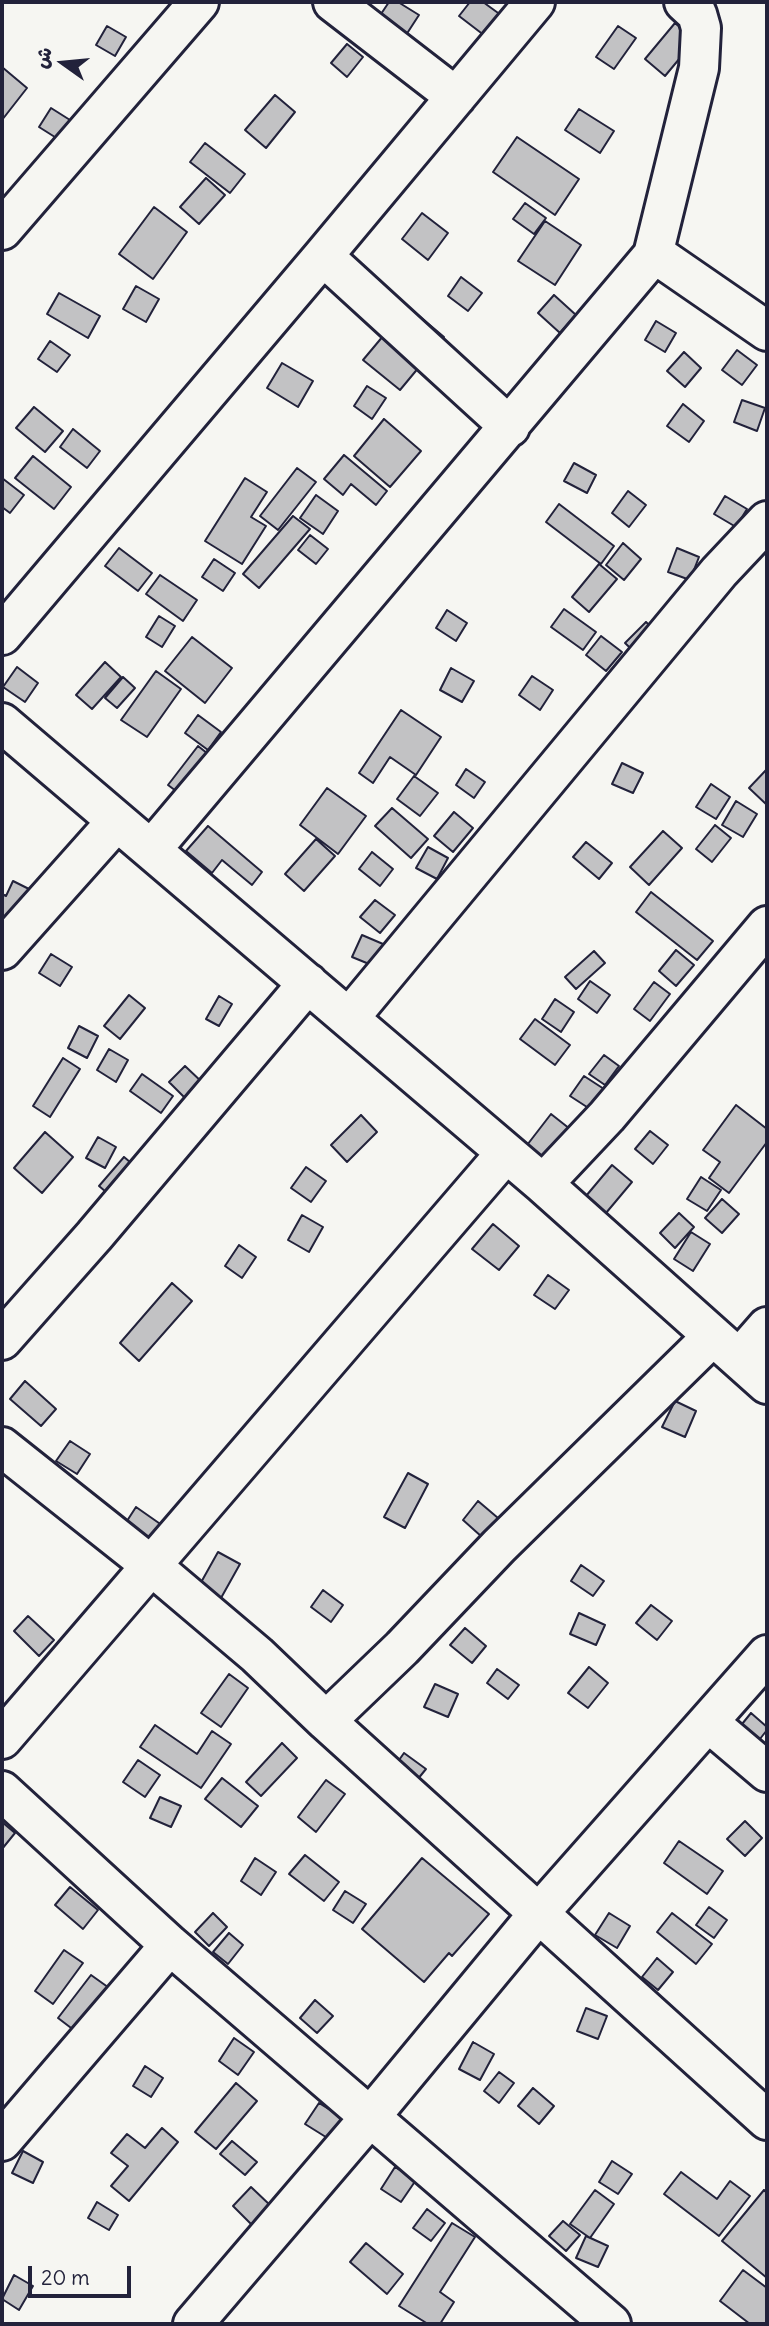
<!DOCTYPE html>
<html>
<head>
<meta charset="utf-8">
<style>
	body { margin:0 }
	#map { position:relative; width:769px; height:2326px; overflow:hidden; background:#f6f6f2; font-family:Delius,"Playpen Sans Arabic",sans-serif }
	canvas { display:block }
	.frame { position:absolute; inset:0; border:4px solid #22223b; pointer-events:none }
	.north { position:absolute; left:28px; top:28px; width:70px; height:70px; -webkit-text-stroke:5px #f6f6f2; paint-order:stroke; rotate:285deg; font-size:19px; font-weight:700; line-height:28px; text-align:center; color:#22223b }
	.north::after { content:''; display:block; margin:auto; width:24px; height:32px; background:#22223b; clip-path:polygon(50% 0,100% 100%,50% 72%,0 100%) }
	.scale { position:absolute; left:28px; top:2266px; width:103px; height:32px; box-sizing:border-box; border:4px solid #22223b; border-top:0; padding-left:9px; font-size:21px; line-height:24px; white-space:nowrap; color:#22223b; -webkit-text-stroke:5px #f6f6f2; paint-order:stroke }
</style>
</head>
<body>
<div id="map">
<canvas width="769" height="2326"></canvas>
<div class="frame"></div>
<div class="north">ش</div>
<div class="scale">20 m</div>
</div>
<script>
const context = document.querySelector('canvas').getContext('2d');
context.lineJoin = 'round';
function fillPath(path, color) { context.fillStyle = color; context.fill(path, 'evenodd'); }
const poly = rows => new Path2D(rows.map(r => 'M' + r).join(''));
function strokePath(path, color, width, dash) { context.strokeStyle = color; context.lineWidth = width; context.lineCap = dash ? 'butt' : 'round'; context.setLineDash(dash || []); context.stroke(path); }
const building = poly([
	[389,2,398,2,419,15,406,35,379,17,389,2],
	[470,2,483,2,505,18,489,39,459,16,470,2],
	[675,23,695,40,665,76,645,59,675,23],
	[107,26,126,37,115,56,96,45,107,26],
	[618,26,636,38,614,69,596,57,618,26],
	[347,44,363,57,347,77,331,63,347,44],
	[2,67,27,88,2,120,2,67],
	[275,95,295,112,266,148,245,130,275,95],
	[51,108,70,120,58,139,39,127,51,108],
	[579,109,614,131,600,153,565,130,579,109],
	[517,137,579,179,555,215,493,172,517,137],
	[205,143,245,174,230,193,190,162,205,143],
	[206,178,225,195,199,224,180,207,206,178],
	[525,203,546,218,534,234,513,219,525,203],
	[154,207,187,232,153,279,119,254,154,207],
	[422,213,448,233,428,260,402,239,422,213],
	[545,221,581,245,555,285,518,261,545,221],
	[461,277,482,293,468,311,448,296,461,277],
	[136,286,159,299,146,322,123,309,136,286],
	[387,289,444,337,400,390,363,360,394,323,387,289],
	[59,293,100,316,88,338,47,314,59,293],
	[554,295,576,315,560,333,538,313,554,295],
	[656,321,676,333,665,352,645,340,656,321],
	[50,341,70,355,57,372,38,359,50,341],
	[737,350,757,365,742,385,722,370,737,350],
	[684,352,701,368,685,387,667,371,684,352],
	[282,363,313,381,298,407,267,388,282,363],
	[367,386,386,398,372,419,354,406,367,386],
	[742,400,765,408,757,431,734,422,742,400],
	[683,404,704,421,689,442,667,426,683,404],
	[34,407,63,431,45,452,16,428,34,407],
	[384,419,421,451,390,487,354,456,384,419],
	[73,429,100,451,87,468,60,447,73,429],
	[344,455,387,491,376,505,351,484,343,495,324,479,344,455],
	[33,456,71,487,54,509,15,478,33,456],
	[574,463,596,475,587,493,564,481,574,463],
	[297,468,316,482,278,530,260,516,297,468],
	[2,478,24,495,10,513,2,507,2,478],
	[245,478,267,492,251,517,266,526,242,564,205,541,245,478],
	[628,491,646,505,629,527,612,513,628,491],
	[316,495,338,511,323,534,300,518,316,495],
	[725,496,747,509,736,527,714,514,725,496],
	[559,504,614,546,601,564,546,522,559,504],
	[293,516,310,529,259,588,243,574,293,516],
	[310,535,328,549,316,564,298,550,310,535],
	[623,543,641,559,624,580,606,565,623,543],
	[119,548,152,573,138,591,105,566,119,548],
	[677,548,699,557,690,580,668,572,677,548],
	[214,559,235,573,223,591,202,577,214,559],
	[599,564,617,579,589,612,572,597,599,564],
	[160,575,197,600,183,621,146,594,160,575],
	[564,609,596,632,583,650,551,627,564,609],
	[447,610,467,623,456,641,436,628,447,610],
	[159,616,175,626,162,647,146,637,159,616],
	[646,622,672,647,651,668,625,643,646,622],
	[601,636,622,652,606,671,586,655,601,636],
	[192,637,232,668,205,703,165,671,192,637],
	[105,662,121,677,92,709,76,695,105,662],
	[17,667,38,683,25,702,3,687,17,667],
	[451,668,474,681,462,702,440,690,451,668],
	[156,671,181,689,147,737,121,720,156,671],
	[532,676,553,690,540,710,519,695,532,676],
	[123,677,135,688,117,708,105,698,123,677],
	[401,710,441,737,416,775,390,757,373,783,359,773,401,710],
	[198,715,221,732,208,750,185,733,198,715],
	[198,746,217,761,188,800,168,785,198,746],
	[622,763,643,773,633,793,612,784,622,763],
	[466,769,485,782,474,798,456,785,466,769],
	[767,769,767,805,749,788,767,769],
	[414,776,438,793,420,816,397,799,414,776],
	[711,784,730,797,716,819,696,807,711,784],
	[327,788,366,816,338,854,300,825,327,788],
	[736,801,757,814,743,837,722,825,736,801],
	[392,808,428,839,411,858,375,826,392,808],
	[454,812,473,828,453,852,434,836,454,812],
	[715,825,731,838,712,862,696,849,715,825],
	[208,826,262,872,252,885,222,860,212,873,186,851,208,826],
	[663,831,682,848,649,885,630,867,663,831],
	[316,839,335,856,304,891,285,874,316,839],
	[586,842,612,863,599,879,573,857,586,842],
	[428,847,448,858,437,879,416,868,428,847],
	[372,852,393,869,380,886,359,869,372,852],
	[13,881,35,892,2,928,2,894,6,896,13,881],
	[651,892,713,941,697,960,636,912,651,892],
	[375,900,395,915,380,933,360,917,375,900],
	[362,935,383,944,374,966,352,957,362,935],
	[676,950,694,965,676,986,659,971,676,950],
	[594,951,605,963,576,989,565,977,594,951],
	[51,954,72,967,60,986,39,973,51,954],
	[590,981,610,995,597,1013,578,999,590,981],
	[654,982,670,994,650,1021,634,1009,654,982],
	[129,995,145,1008,120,1039,104,1026,129,995],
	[219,996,232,1004,219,1026,206,1019,219,996],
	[555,999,574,1012,561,1032,542,1019,555,999],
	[535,1019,570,1045,555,1065,520,1039,535,1019],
	[79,1026,98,1036,87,1058,68,1048,79,1026],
	[109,1049,128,1060,116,1082,97,1070,109,1049],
	[604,1055,619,1066,605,1085,589,1074,604,1055],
	[63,1058,80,1069,50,1117,33,1106,63,1058],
	[185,1066,204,1084,187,1100,169,1082,185,1066],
	[142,1074,173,1096,161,1113,130,1091,142,1074],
	[584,1076,604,1089,590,1109,570,1096,584,1076],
	[736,1105,767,1129,767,1142,729,1193,709,1178,720,1162,703,1150,736,1105],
	[551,1114,570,1129,543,1164,524,1149,551,1114],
	[361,1115,377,1132,347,1162,331,1145,361,1115],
	[650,1131,668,1145,653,1164,635,1149,650,1131],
	[45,1132,73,1157,42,1193,14,1168,45,1132],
	[98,1137,116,1147,105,1168,86,1158,98,1137],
	[124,1157,143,1173,119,1203,99,1186,124,1157],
	[612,1165,632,1182,606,1213,586,1196,612,1165],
	[306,1167,326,1181,311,1202,291,1188,306,1167],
	[701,1177,721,1190,707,1211,687,1199,701,1177],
	[722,1199,739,1214,722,1233,705,1218,722,1199],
	[679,1213,694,1227,675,1248,660,1233,679,1213],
	[302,1215,323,1227,309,1252,288,1240,302,1215],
	[493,1224,519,1246,499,1270,472,1249,493,1224],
	[691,1232,710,1244,693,1271,674,1259,691,1232],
	[239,1245,256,1257,242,1278,225,1266,239,1245],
	[548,1275,569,1290,555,1309,534,1295,548,1275],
	[172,1283,192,1301,139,1361,120,1343,172,1283],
	[25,1381,56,1409,41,1426,10,1399,25,1381],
	[675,1401,696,1411,685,1437,662,1427,675,1401],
	[70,1441,90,1454,77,1474,56,1461,70,1441],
	[408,1473,428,1484,405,1528,384,1517,408,1473],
	[478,1501,498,1518,482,1537,463,1520,478,1501],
	[136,1507,166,1528,155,1544,125,1524,136,1507],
	[218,1552,240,1564,221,1598,199,1586,218,1552],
	[581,1565,604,1581,593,1596,571,1581,581,1565],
	[323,1590,343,1605,331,1622,311,1607,323,1590],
	[651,1605,672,1621,657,1640,636,1623,651,1605],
	[579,1613,605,1625,596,1645,570,1634,579,1613],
	[28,1616,54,1640,39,1656,14,1631,28,1616],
	[465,1628,486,1646,472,1663,450,1645,465,1628],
	[589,1667,608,1683,588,1708,568,1693,589,1667],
	[497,1669,519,1685,508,1699,487,1683,497,1669],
	[229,1674,248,1688,221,1727,201,1713,229,1674],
	[435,1684,458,1694,448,1717,424,1707,435,1684],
	[751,1713,767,1727,767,1730,756,1744,738,1729,751,1713],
	[155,1725,197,1754,212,1731,231,1744,201,1788,140,1747,155,1725],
	[282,1743,297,1758,261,1796,246,1782,282,1743],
	[404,1753,426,1769,413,1785,392,1770,404,1753],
	[138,1760,160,1775,145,1797,123,1782,138,1760],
	[222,1778,258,1806,241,1827,205,1799,222,1778],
	[326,1780,345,1794,316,1832,298,1817,326,1780],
	[160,1797,181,1806,171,1827,150,1818,160,1797],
	[745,1821,762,1838,745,1856,727,1839,745,1821],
	[2,1822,15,1833,2,1849,2,1822],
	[679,1841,723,1871,707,1894,664,1863,679,1841],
	[305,1855,339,1882,324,1901,289,1874,305,1855],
	[255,1858,276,1872,261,1895,241,1881,255,1858],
	[422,1858,489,1914,452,1956,449,1953,424,1982,362,1929,422,1858],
	[70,1887,98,1910,83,1929,55,1905,70,1887],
	[345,1891,366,1904,353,1923,333,1910,345,1891],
	[709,1907,727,1920,714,1938,696,1925,709,1907],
	[213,1913,227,1927,209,1946,195,1932,213,1913],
	[609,1913,630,1926,617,1948,595,1935,609,1913],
	[672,1913,712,1944,696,1964,657,1932,672,1913],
	[229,1933,243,1945,228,1964,213,1952,229,1933],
	[64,1950,83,1963,53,2004,35,1991,64,1950],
	[657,1958,673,1972,658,1990,642,1977,657,1958],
	[91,1975,112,1990,79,2034,58,2018,91,1975],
	[315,2000,333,2016,317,2033,300,2018,315,2000],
	[586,2008,607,2016,598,2039,577,2031,586,2008],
	[234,2038,254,2052,238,2075,219,2061,234,2038],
	[473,2042,494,2054,480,2080,459,2069,473,2042],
	[145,2066,163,2078,151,2097,133,2086,145,2066],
	[499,2072,514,2083,499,2103,484,2091,499,2072],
	[236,2083,257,2101,216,2149,195,2132,236,2083],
	[533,2088,554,2106,539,2124,518,2106,533,2088],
	[319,2103,343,2118,329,2139,305,2124,319,2103],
	[162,2128,178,2142,129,2201,111,2186,128,2166,111,2153,127,2134,145,2148,162,2128],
	[232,2141,257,2162,245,2175,220,2154,232,2141],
	[23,2151,43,2162,33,2183,12,2173,23,2151],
	[612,2161,632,2174,618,2194,599,2182,612,2161],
	[395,2167,416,2180,401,2202,381,2189,395,2167],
	[681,2172,717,2199,730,2181,750,2196,719,2236,664,2194,681,2172],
	[251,2187,271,2206,253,2226,233,2206,251,2187],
	[595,2190,614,2204,590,2238,570,2224,595,2190],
	[764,2190,767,2193,767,2278,722,2241,764,2190],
	[97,2202,118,2215,109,2230,88,2218,97,2202],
	[427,2209,445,2223,431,2241,413,2228,427,2209],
	[563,2221,580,2235,566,2251,549,2236,563,2221],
	[452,2223,475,2237,440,2292,454,2302,440,2324,428,2324,399,2306,452,2223],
	[586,2236,608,2246,598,2267,576,2258,586,2236],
	[366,2243,403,2274,387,2294,350,2262,366,2243],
	[743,2270,767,2288,767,2321,765,2324,750,2324,720,2301,743,2270],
	[14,2275,33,2286,19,2310,2,2299,14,2275]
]);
const minor = poly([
	[333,2,456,97],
	[2,230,199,2],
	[653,255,664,260,767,331],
	[323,256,510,427],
	[2,635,323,256,535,2],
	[2,723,543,1184,767,1384],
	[151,850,653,255,699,68,701,28,697,14,684,2],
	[2,950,117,821],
	[349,1018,719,572,767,521],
	[543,1184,607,1116,767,926],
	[2,1340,94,1236,308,983],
	[739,1359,767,1327],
	[2,1447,153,1567,257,1655,326,1721,402,1648,499,1546,713,1336],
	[326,1721,767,2120],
	[708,1722,767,1772],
	[2,1739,506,1153],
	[2,1791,170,1945,611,2324],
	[2,2141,170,1945],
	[193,2324,371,2116,539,1913,767,1655]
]);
fillPath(building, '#c2c2c4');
strokePath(building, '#22223b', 2);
strokePath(minor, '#22223b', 44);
strokePath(minor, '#f6f6f2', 38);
</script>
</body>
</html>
